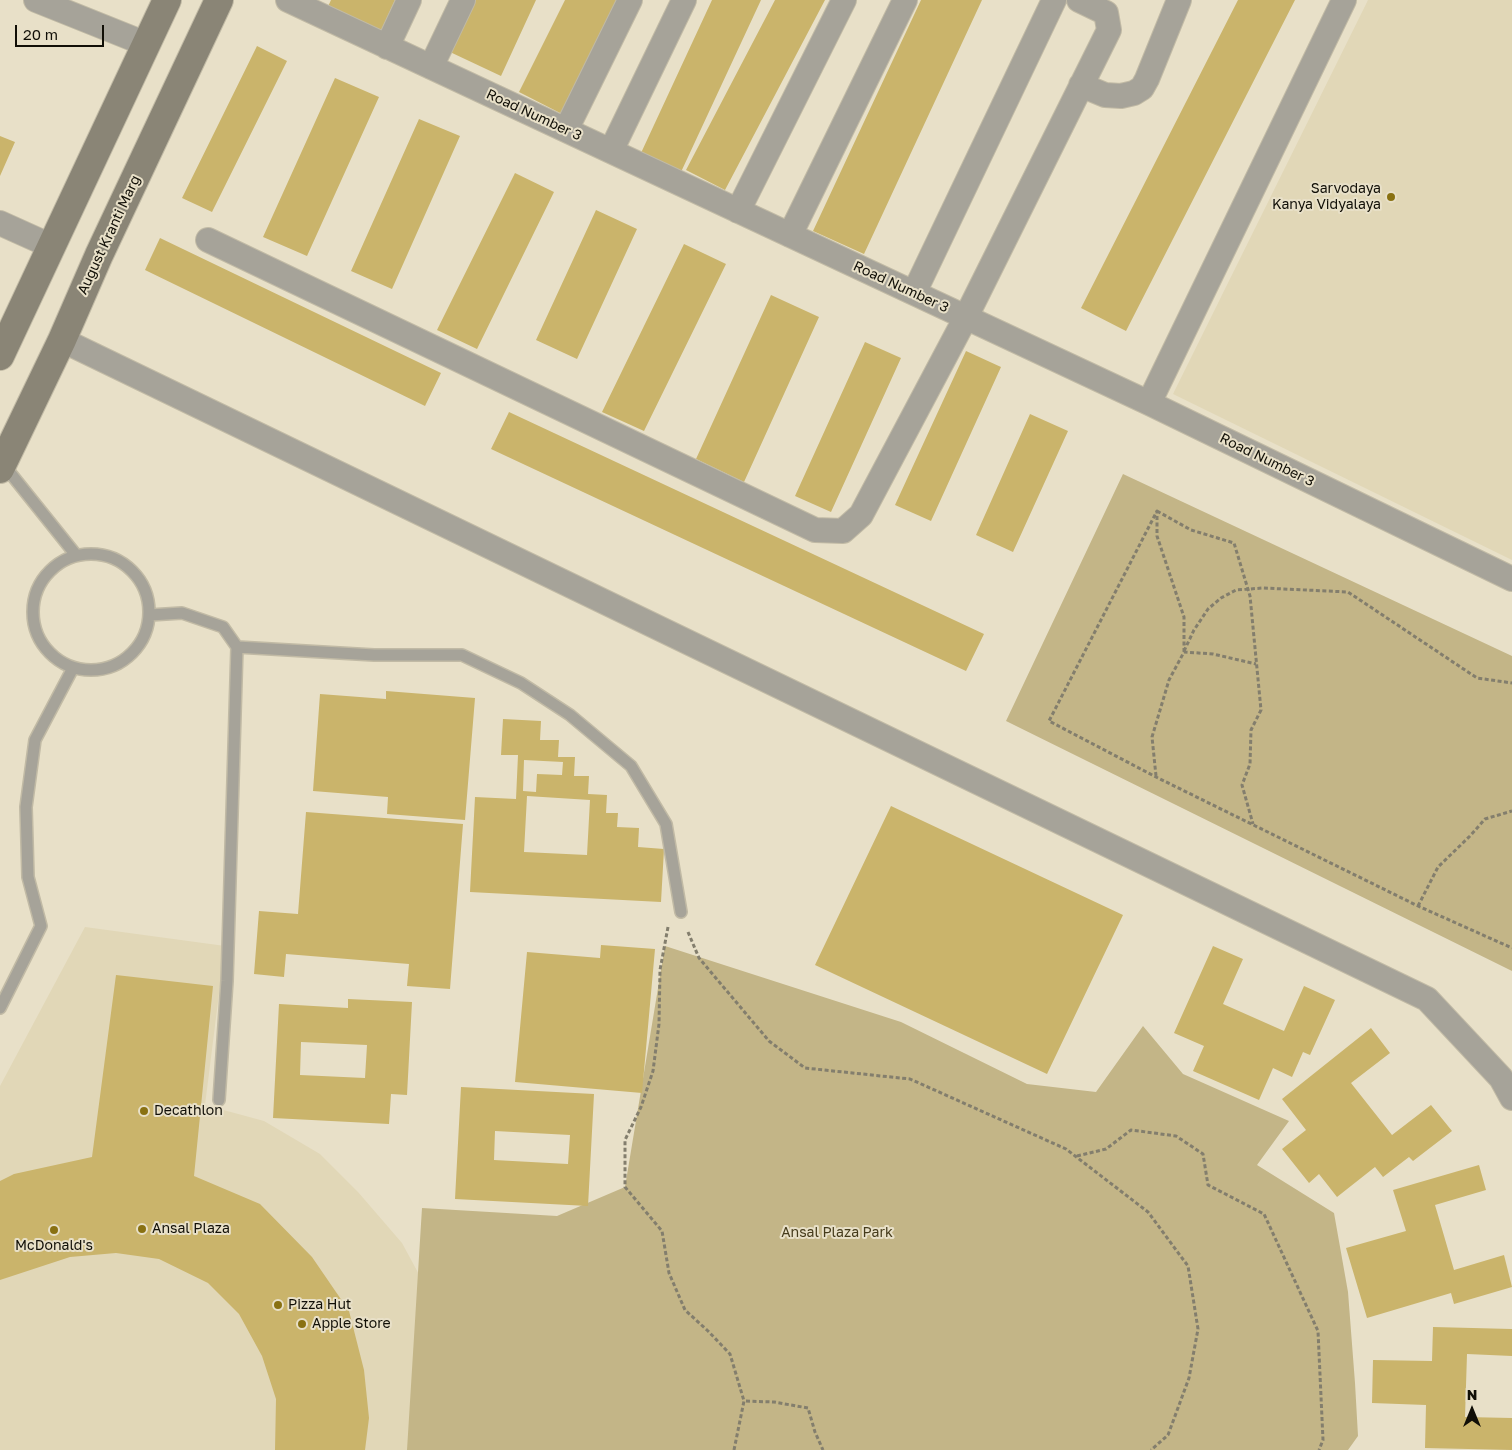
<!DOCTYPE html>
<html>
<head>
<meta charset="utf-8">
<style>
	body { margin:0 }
	#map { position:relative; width:1512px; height:1450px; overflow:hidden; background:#e8e0c8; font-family:"Golos Text",sans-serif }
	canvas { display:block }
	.north { position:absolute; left:1447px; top:1385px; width:50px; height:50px; -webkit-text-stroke:4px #e8e0c8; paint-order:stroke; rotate:0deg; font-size:14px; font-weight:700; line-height:20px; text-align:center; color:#110f07 }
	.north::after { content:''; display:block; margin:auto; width:18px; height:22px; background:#110f07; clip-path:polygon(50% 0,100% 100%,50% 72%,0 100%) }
	.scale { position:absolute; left:15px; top:25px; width:89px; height:22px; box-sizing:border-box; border:2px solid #110f07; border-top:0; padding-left:6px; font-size:15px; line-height:18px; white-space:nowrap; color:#110f07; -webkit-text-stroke:4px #e8e0c8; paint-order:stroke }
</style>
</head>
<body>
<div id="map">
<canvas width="1512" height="1450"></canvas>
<div class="north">N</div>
<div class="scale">20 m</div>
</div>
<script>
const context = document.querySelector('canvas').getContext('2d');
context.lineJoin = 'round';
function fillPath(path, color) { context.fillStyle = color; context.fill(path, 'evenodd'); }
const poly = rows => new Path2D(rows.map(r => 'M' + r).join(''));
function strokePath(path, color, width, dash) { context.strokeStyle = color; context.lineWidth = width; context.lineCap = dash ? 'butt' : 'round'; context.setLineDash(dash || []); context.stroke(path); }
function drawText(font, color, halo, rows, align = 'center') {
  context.font = font + ' "Golos Text",sans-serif'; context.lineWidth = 4; context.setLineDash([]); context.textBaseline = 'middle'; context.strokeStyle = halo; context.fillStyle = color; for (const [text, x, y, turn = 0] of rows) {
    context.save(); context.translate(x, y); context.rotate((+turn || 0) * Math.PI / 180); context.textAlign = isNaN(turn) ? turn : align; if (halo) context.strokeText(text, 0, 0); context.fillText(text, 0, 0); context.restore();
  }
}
const built = poly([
	[1368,0,1512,0,1512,560,1173,394],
	[85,927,225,946,205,1105,264,1121,320,1154,358,1192,402,1243,428,1291,441,1450,0,1450,0,1086]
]);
const green = poly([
	[1123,474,1512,656,1512,971,1006,721],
	[665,946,901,1022,1027,1084,1096,1092,1143,1026,1183,1074,1289,1121,1257,1165,1334,1213,1348,1292,1355,1383,1358,1436,1348,1450,407,1450,422,1208,557,1216,625,1187]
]);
const building = poly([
	[331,0,395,0,379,35,326,11],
	[474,0,536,0,501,76,450,52],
	[565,0,619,0,562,114,519,92],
	[712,0,761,0,681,172,641,153],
	[775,0,825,0,725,190,686,170],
	[921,0,982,0,864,254,813,231],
	[1238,0,1295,0,1126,331,1081,308],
	[257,46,287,61,212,212,182,198],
	[335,78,379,97,307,256,263,237],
	[419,119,460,136,392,289,351,271],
	[0,136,15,142,0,176],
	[515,173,554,192,477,349,437,330],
	[596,210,637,229,577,359,536,340],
	[160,238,441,373,425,406,145,270],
	[684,244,726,264,644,431,602,412],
	[771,295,819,317,744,482,696,459],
	[865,342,901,358,831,512,795,496],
	[966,351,1001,367,931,521,895,505],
	[509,412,984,634,966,671,491,449],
	[1030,414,1068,431,1013,552,976,535],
	[386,691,475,698,465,820,387,814,388,797,313,791,320,694,386,699],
	[503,719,541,721,540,740,559,740,558,757,575,757,574,776,589,776,588,794,607,795,606,813,618,813,617,827,639,828,638,847,664,849,661,902,470,892,475,797,516,799,518,755,501,755],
	[524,760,563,762,562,775,537,774,536,792,523,791],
	[527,796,590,800,587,855,524,852],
	[891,806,1123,915,1047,1074,815,965],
	[306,812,463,824,450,989,407,986,409,964,286,954,284,977,254,974,259,911,298,914],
	[601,945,655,949,642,1093,515,1082,527,952,600,958],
	[1213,946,1243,959,1223,1004,1284,1031,1304,986,1335,1000,1310,1055,1303,1052,1292,1077,1273,1068,1259,1100,1193,1071,1204,1046,1174,1033],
	[116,975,213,986,194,1176,260,1204,312,1257,349,1311,364,1370,369,1418,365,1450,275,1450,276,1399,262,1356,239,1314,208,1283,159,1259,116,1253,70,1257,0,1280,0,1181,14,1174,92,1157],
	[348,999,412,1002,407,1095,391,1094,389,1124,273,1118,279,1004,348,1008],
	[301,1042,367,1045,365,1078,300,1075],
	[1371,1028,1390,1053,1351,1083,1392,1135,1431,1105,1452,1131,1413,1161,1409,1157,1383,1177,1375,1167,1337,1197,1319,1174,1309,1183,1282,1149,1306,1130,1282,1099],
	[461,1087,594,1094,588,1206,455,1199],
	[495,1131,570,1135,568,1164,494,1160],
	[1479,1165,1486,1190,1435,1205,1454,1270,1504,1255,1512,1287,1454,1304,1451,1293,1367,1318,1346,1248,1406,1231,1393,1190],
	[1433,1327,1512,1329,1512,1356,1467,1354,1465,1417,1512,1418,1512,1450,1425,1448,1426,1405,1372,1403,1373,1360,1432,1361]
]);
const path = poly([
	[1157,511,1191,530,1234,543,1250,596,1261,710,1251,730,1250,764,1242,785,1253,824],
	[1184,651,1194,630,1208,609,1221,598,1236,590,1263,588,1348,592,1477,678,1512,683],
	[1184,652,1184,617,1157,536,1157,511,1049,721,1156,777,1418,906,1512,948],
	[1156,776,1152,737,1169,680,1184,652,1213,654,1256,664],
	[1418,906,1438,867,1470,836,1485,819,1512,811],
	[668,927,660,970,659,1024,653,1071,641,1107,625,1140,625,1187,662,1231,669,1273,685,1310,708,1331,730,1354,744,1401],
	[688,932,699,958,769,1041,805,1068,910,1079,1066,1149,1148,1212,1188,1266,1198,1329,1189,1378,1168,1435,1151,1450],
	[1077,1156,1106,1149,1131,1130,1176,1136,1203,1154,1208,1185,1264,1214,1318,1331,1323,1440,1319,1450],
	[734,1450,744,1401,774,1402,808,1408,815,1432,823,1450]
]);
const lane = poly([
	[3,464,76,555],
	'33 612a58 58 0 1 1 116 0a58 58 0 1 1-116 0Z',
	[150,615,182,613,223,627,237,647,227,981,219,1100],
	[237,647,374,655,462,655,521,683,570,715,631,766,666,824,681,912],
	[0,1008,41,926,28,877,26,807,35,740,73,668]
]);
const street = poly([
	[36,0,146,44],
	[288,0,1149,403,1512,579],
	[387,47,409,0],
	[431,67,463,0],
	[1081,85,1105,95,1121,96,1134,93,1142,88,1147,79,1179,0],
	[566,130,630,0],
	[611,151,684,0],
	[738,211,844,0],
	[0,223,51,246],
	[790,235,905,0],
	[208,240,815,530,843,531,861,515,966,317,1109,30,1106,13,1079,0],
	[914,293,1054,0],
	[62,340,1427,999,1501,1078,1512,1098],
	[1149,403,1344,0]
]);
const secondary = poly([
	[0,356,167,0],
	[0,469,62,340,99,255,219,0]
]);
const markers = [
	[1391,197,5,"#897112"],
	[144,1111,5,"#897112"],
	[142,1229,5,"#897112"],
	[54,1230,5,"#897112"],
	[278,1305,5,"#897112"],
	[302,1324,5,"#897112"]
];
const streetNames = [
	["Road Number 3",534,115,25],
	["August Kranti Marg",109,235,-65],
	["Road Number 3",901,287,25],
	["Road Number 3",1267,460,26]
];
const poiNames = [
	["Sarvodaya",1381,189,"right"],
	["Kanya Vidyalaya",1381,205,"right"],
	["Decathlon",154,1111],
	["Ansal Plaza",152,1229],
	["McDonald's",54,1246,"center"],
	["Pizza Hut",288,1305],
	["Apple Store",312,1324]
];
const parkNames = [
	["Ansal Plaza Park",837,1233]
];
fillPath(built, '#e1d7b7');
fillPath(green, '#c3b587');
fillPath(building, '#cab46b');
strokePath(lane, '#c1baa5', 14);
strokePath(street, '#c1baa5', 26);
strokePath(secondary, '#c1baa5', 30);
strokePath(path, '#837e6d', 3, [4, 2.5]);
strokePath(lane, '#a6a399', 11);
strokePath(street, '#a6a399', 24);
strokePath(secondary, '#8a8576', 28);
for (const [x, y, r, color] of markers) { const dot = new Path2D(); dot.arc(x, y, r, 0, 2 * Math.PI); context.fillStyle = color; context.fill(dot); strokePath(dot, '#e8e0c8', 2); }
drawText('14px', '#110f07', '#e8e0c8', streetNames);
drawText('14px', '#110f07', '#e8e0c8', poiNames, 'left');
drawText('14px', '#453b1b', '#e8e0c8', parkNames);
</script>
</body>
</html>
